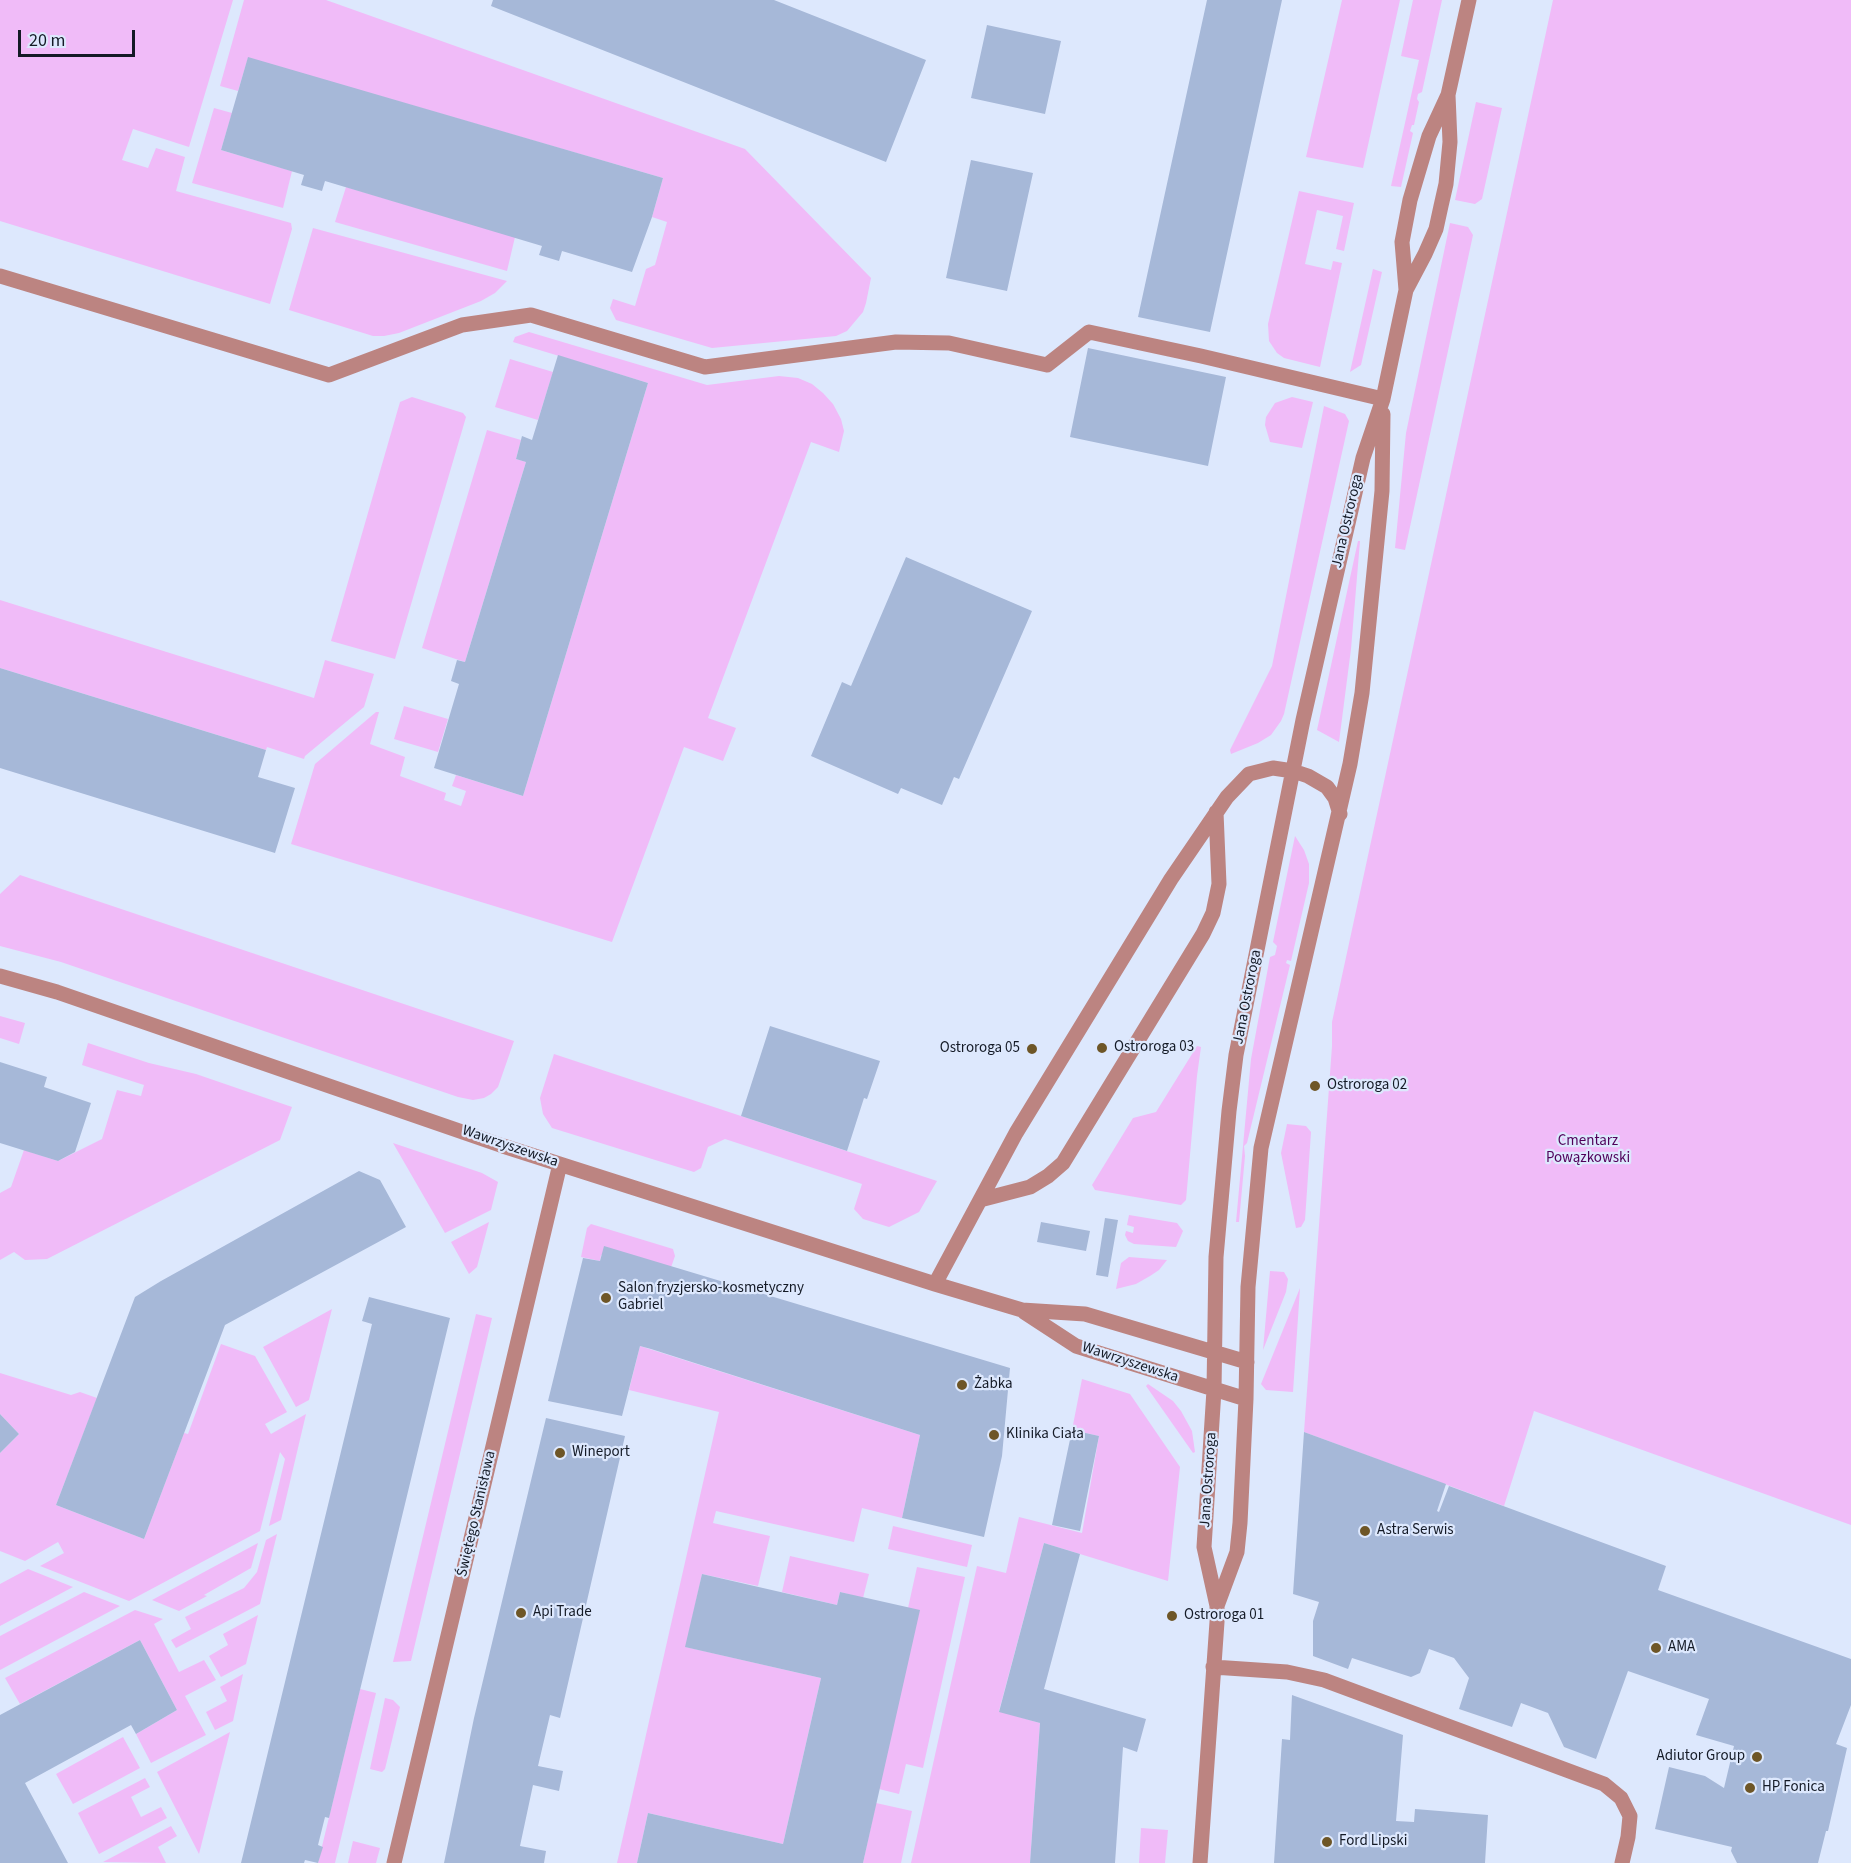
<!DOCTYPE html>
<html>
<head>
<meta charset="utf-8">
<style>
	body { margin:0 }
	#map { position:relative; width:1851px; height:1863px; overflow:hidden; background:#dde8fd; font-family:"Source Sans 3",sans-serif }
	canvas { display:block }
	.scale { position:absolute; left:18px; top:30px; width:117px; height:27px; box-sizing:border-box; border:3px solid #141a26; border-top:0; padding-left:8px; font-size:18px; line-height:21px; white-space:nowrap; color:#141a26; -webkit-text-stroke:4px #dde8fd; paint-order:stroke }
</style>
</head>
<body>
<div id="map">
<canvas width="1851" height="1863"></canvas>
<div class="scale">20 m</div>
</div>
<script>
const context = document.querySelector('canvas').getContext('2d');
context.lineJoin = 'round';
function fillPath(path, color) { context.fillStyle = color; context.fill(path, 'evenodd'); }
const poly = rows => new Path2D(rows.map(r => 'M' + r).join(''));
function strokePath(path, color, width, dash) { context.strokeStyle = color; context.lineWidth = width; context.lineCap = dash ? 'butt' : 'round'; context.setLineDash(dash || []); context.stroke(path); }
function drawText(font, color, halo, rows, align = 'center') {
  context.font = font + ' "Source Sans 3",sans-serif'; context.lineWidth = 4.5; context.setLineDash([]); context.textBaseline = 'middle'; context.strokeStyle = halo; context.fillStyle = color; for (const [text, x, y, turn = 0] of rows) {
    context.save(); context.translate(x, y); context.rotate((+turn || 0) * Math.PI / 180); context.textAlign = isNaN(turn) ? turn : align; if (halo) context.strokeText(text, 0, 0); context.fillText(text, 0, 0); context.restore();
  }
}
const green = poly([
	[0,0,233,0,189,147,133,129,122,160,148,168,156,148,185,157,176,191,291,223,292,229,270,304,0,221],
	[244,0,326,0,745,149,871,278,866,303,863,312,847,331,836,336,712,348,616,320,610,308,613,299,635,306,646,269,655,265,667,222,652,217,663,178,248,58,238,91,220,86],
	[1342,0,1400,0,1363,168,1306,157],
	[1413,0,1442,0,1422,92,1418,94,1417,99,1419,102,1414,125,1412,125,1410,131,1413,133,1401,187,1391,186,1419,60,1401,56],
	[1553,0,1851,0,1851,1525,1534,1411,1504,1506,1304,1432,1332,1046,1332,1022],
	[1476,102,1502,108,1482,199,1475,204,1455,200],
	[214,108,232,113,221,150,292,171,283,208,192,183],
	[346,187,515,237,507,271,335,222],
	[1299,191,1354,203,1344,251,1336,249,1343,216,1317,210,1305,264,1331,270,1333,261,1342,263,1320,367,1284,358,1277,353,1269,341,1268,324],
	[1450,223,1468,227,1473,235,1405,550,1395,548,1406,433],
	[313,228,507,281,495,293,481,301,399,333,384,336,373,336,289,310],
	[1373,269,1382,272,1361,365,1350,372],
	[529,332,707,385,779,376,798,378,812,384,823,393,833,404,841,419,844,431,839,452,811,442,708,718,736,728,723,761,684,747,612,942,291,844,315,764,376,712,379,712,370,744,405,757,400,776,446,793,444,800,461,806,466,791,452,786,456,775,523,796,648,383,513,342,515,337],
	[510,359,553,372,538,420,495,407],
	[412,397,463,413,466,417,395,659,331,641,400,402],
	[1292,397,1313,402,1302,448,1270,442,1265,425,1266,417,1275,403],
	[1324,406,1345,414,1349,421,1284,714,1281,721,1271,735,1258,743,1231,754,1230,750,1272,666],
	[487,430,521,440,516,459,526,462,465,662,422,648],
	[1358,541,1360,541,1351,649,1339,742,1317,730],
	[0,600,314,698,325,660,374,674,364,707,305,756,304,759,267,747,266,750,0,668],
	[404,706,448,719,438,752,394,739],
	[1295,836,1304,850,1309,864,1309,883,1291,961,1287,960,1286,963,1290,965,1247,1143,1244,1146,1245,1156,1239,1222,1236,1222,1251,1059,1270,957,1275,955,1277,946,1273,942],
	[20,875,514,1041,498,1087,491,1094,484,1098,473,1100,458,1097,61,962,0,946,0,894],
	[0,1016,25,1023,19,1044,0,1038],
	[88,1043,149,1063,196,1074,292,1107,280,1140,47,1259,25,1260,14,1252,0,1260,0,1193,11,1187,24,1150,58,1161,102,1139,117,1090,141,1096,144,1085,82,1065],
	[1197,1046,1201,1047,1197,1076,1186,1200,1181,1205,1095,1190,1092,1185,1133,1118,1156,1112],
	[554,1054,937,1181,919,1212,889,1227,863,1219,854,1209,862,1184,725,1139,708,1147,701,1168,694,1172,552,1128,543,1114,540,1098],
	[1287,1124,1306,1126,1311,1132,1305,1220,1301,1227,1296,1228,1281,1153],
	[393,1143,482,1173,498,1182,491,1210,445,1233],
	[1129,1215,1177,1223,1183,1231,1176,1247,1134,1244,1128,1241,1125,1235,1126,1231,1133,1233,1134,1227,1127,1225],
	[489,1222,477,1267,469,1274,451,1242],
	[591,1224,673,1249,675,1256,668,1276,601,1255,600,1261,581,1257,587,1228],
	[1129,1257,1167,1260,1159,1270,1150,1276,1136,1284,1116,1289,1121,1263],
	[1270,1271,1284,1272,1288,1279,1286,1292,1263,1350],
	[1300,1288,1293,1392,1266,1390,1261,1384],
	[332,1309,309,1400,296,1407,263,1347],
	[476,1314,492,1318,411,1661,393,1662],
	[221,1344,255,1356,287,1412,265,1424,271,1434,306,1414,281,1520,269,1526,285,1459,280,1452,260,1531,129,1601,40,1566,64,1553,58,1542,25,1561,0,1551,0,1453,19,1434,0,1414,0,1373,71,1395,80,1392,97,1398,56,1505,144,1539,184,1433,188,1434],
	[640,1346,920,1435,902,1518,862,1508,854,1542,716,1511,713,1523,770,1536,758,1586,702,1574,686,1647,821,1678,783,1844,648,1813,637,1863,617,1863,719,1412,629,1390],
	[1082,1379,1130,1394,1180,1467,1168,1581,1044,1543,999,1711,1040,1723,1030,1863,911,1863,977,1566,1006,1573,1019,1517,1082,1533,1099,1436,1072,1430],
	[1148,1384,1173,1401,1181,1411,1192,1431,1195,1452,1193,1453,1146,1386],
	[893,1526,972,1545,967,1567,888,1549],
	[277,1534,260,1604,176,1648,171,1640,191,1629,185,1617,244,1588,257,1572,266,1540],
	[258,1543,251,1568,204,1595,207,1596,179,1611,152,1600],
	[790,1556,869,1574,863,1598,840,1592,837,1605,782,1592],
	[917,1567,965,1577,923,1768,906,1764,899,1794,879,1789,908,1608],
	[28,1569,73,1587,0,1626,0,1584],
	[84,1592,120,1606,0,1670,0,1636],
	[135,1610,163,1619,154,1624,179,1672,204,1660,216,1680,185,1696,206,1735,151,1763,136,1734,177,1710,140,1640,20,1704,5,1678],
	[258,1615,246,1664,221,1677,209,1656,228,1645,223,1634],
	[243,1674,233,1721,215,1730,206,1712,227,1701,220,1687],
	[360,1689,376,1693,335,1863,318,1863],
	[385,1698,393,1700,400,1707,385,1769,382,1772,370,1769],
	[230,1732,199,1854,157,1772],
	[123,1737,140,1768,73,1804,56,1774],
	[145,1778,150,1787,131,1797,141,1817,161,1807,167,1818,99,1854,78,1813],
	[876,1803,912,1811,901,1863,863,1863],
	[171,1826,177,1836,158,1847,166,1863,103,1862],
	[1141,1828,1168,1830,1165,1863,1139,1863],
	[353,1841,380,1848,376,1863,348,1863]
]);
const building = poly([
	[493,0,774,0,926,60,886,162,491,6],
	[1207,0,1282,0,1210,332,1138,317],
	[987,25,1061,41,1045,114,971,98],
	[248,57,663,178,652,217,632,272,562,251,559,261,539,255,542,246,325,181,322,191,301,185,304,175,221,150],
	[971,160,1033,173,1007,291,946,278],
	[1088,348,1226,377,1208,466,1070,437],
	[558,355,648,383,523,796,434,768,459,684,451,681,457,660,465,662,526,462,516,459,522,436,532,440],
	[906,557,1032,611,959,779,954,777,942,805,901,788,898,794,811,756,842,682,851,686],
	[0,668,266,750,258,777,295,788,275,853,0,768],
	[770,1026,880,1061,867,1099,864,1098,847,1151,741,1116],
	[0,1062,47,1077,44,1087,91,1103,75,1152,58,1161,0,1143],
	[359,1171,380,1180,406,1227,225,1325,144,1539,56,1505,135,1297,161,1281],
	[1105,1218,1118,1220,1108,1277,1096,1275],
	[1041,1222,1090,1231,1086,1251,1037,1242],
	[604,1246,1010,1368,1002,1456,984,1537,902,1518,920,1435,651,1349,640,1346,622,1416,548,1401,583,1258,600,1261],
	[369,1297,450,1318,329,1818,325,1817,318,1845,323,1847,318,1863,305,1860,304,1863,241,1863,372,1324,362,1321],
	[0,1414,19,1434,0,1453],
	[546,1418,625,1436,560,1718,550,1715,538,1766,563,1771,559,1791,533,1785,520,1846,546,1851,544,1863,444,1863,474,1718],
	[1072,1430,1099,1436,1080,1531,1052,1525],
	[1304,1432,1446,1484,1437,1511,1439,1512,1449,1486,1666,1566,1658,1590,1851,1659,1851,1705,1836,1744,1847,1748,1828,1831,1826,1831,1818,1863,1737,1863,1731,1851,1732,1847,1655,1829,1669,1767,1705,1776,1724,1788,1734,1746,1696,1735,1709,1699,1628,1671,1596,1759,1564,1747,1548,1713,1521,1703,1512,1727,1459,1709,1469,1678,1454,1658,1429,1649,1420,1673,1411,1677,1352,1658,1348,1669,1313,1656,1313,1621,1319,1602,1293,1594],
	[1044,1543,1080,1554,1044,1689,1146,1719,1137,1752,1123,1747,1115,1863,1030,1863,1040,1723,999,1712],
	[702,1574,837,1605,840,1592,920,1610,863,1863,637,1863,648,1813,783,1844,821,1678,685,1647],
	[140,1640,177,1710,136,1734,131,1725,25,1783,68,1863,0,1863,0,1715],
	[1292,1695,1403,1735,1396,1821,1414,1822,1415,1809,1488,1815,1485,1863,1274,1863,1282,1739,1290,1740]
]);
const minor = poly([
	[0,276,329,375,462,325,531,315,705,367,896,342,949,343,1047,365,1089,332,1201,356,1383,399],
	[1406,290,1402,242,1410,200,1429,136,1448,95,1469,0],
	[0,976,57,992,503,1146,935,1284,1022,1310,1085,1314,1247,1362],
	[980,1200,1030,1187,1048,1176,1063,1163,1203,934,1213,913,1219,884,1216,812],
	[935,1284,1016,1133,1171,879,1227,797,1249,774,1273,768,1293,771,1308,776,1327,787,1335,798,1340,814],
	[1024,1312,1076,1346,1246,1399],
	[1217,1606,1237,1552,1240,1523,1246,1399,1248,1287,1261,1148,1350,764,1362,693,1382,491,1383,414],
	[1213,1667,1287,1672,1324,1680,1604,1784,1621,1798,1630,1816,1628,1837,1622,1863],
	[394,1863,560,1164],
	[1200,1863,1217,1622,1217,1606,1204,1547,1214,1390,1216,1257,1229,1111,1236,1055,1303,720,1363,458,1383,399,1406,290,1425,254,1436,229,1441,206,1446,184,1450,142,1448,95]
]);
const markers = [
	[1102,1048,6,"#6e5627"],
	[1032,1049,6,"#6e5627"],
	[1315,1086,6,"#6e5627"],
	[606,1298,6,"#6e5627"],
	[962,1385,6,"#6e5627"],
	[994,1435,6,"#6e5627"],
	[560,1453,6,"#6e5627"],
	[1365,1531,6,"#6e5627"],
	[521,1613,6,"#6e5627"],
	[1172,1616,6,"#6e5627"],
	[1656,1648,6,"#6e5627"],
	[1757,1757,6,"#6e5627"],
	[1750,1788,6,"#6e5627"],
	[1327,1842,6,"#6e5627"]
];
const streetNames = [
	["Jana Ostroroga",1348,521,-77],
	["Jana Ostroroga",1248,997,-79],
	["Wawrzyszewska",510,1147,19],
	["Wawrzyszewska",1130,1363,18],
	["Jana Ostroroga",1209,1480,-86],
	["Świętego Stanisława",477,1514,-77]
];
const poiNames = [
	["Ostroroga 03",1114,1048],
	["Ostroroga 05",1020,1049,"right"],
	["Ostroroga 02",1327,1086],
	["Salon fryzjersko-kosmetyczny",618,1289],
	["Gabriel",618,1306],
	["Żabka",974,1385],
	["Klinika Ciała",1006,1435],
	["Wineport",572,1453],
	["Astra Serwis",1377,1531],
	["Api Trade",533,1613],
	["Ostroroga 01",1184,1616],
	["AMA",1668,1648],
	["Adiutor Group",1745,1757,"right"],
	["HP Fonica",1762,1788],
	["Ford Lipski",1339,1842]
];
const parkNames = [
	["Cmentarz",1588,1142],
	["Powązkowski",1588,1159]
];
fillPath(green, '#f0bbf8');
fillPath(building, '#a6b8d8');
strokePath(minor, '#bc8481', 15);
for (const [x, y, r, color] of markers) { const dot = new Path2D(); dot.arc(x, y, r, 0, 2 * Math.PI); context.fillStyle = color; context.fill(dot); strokePath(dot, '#dde8fd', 2); }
drawText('15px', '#141a26', '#dde8fd', streetNames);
drawText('15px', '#141a26', '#dde8fd', poiNames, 'left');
drawText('15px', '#50005a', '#dde8fd', parkNames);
</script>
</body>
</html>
